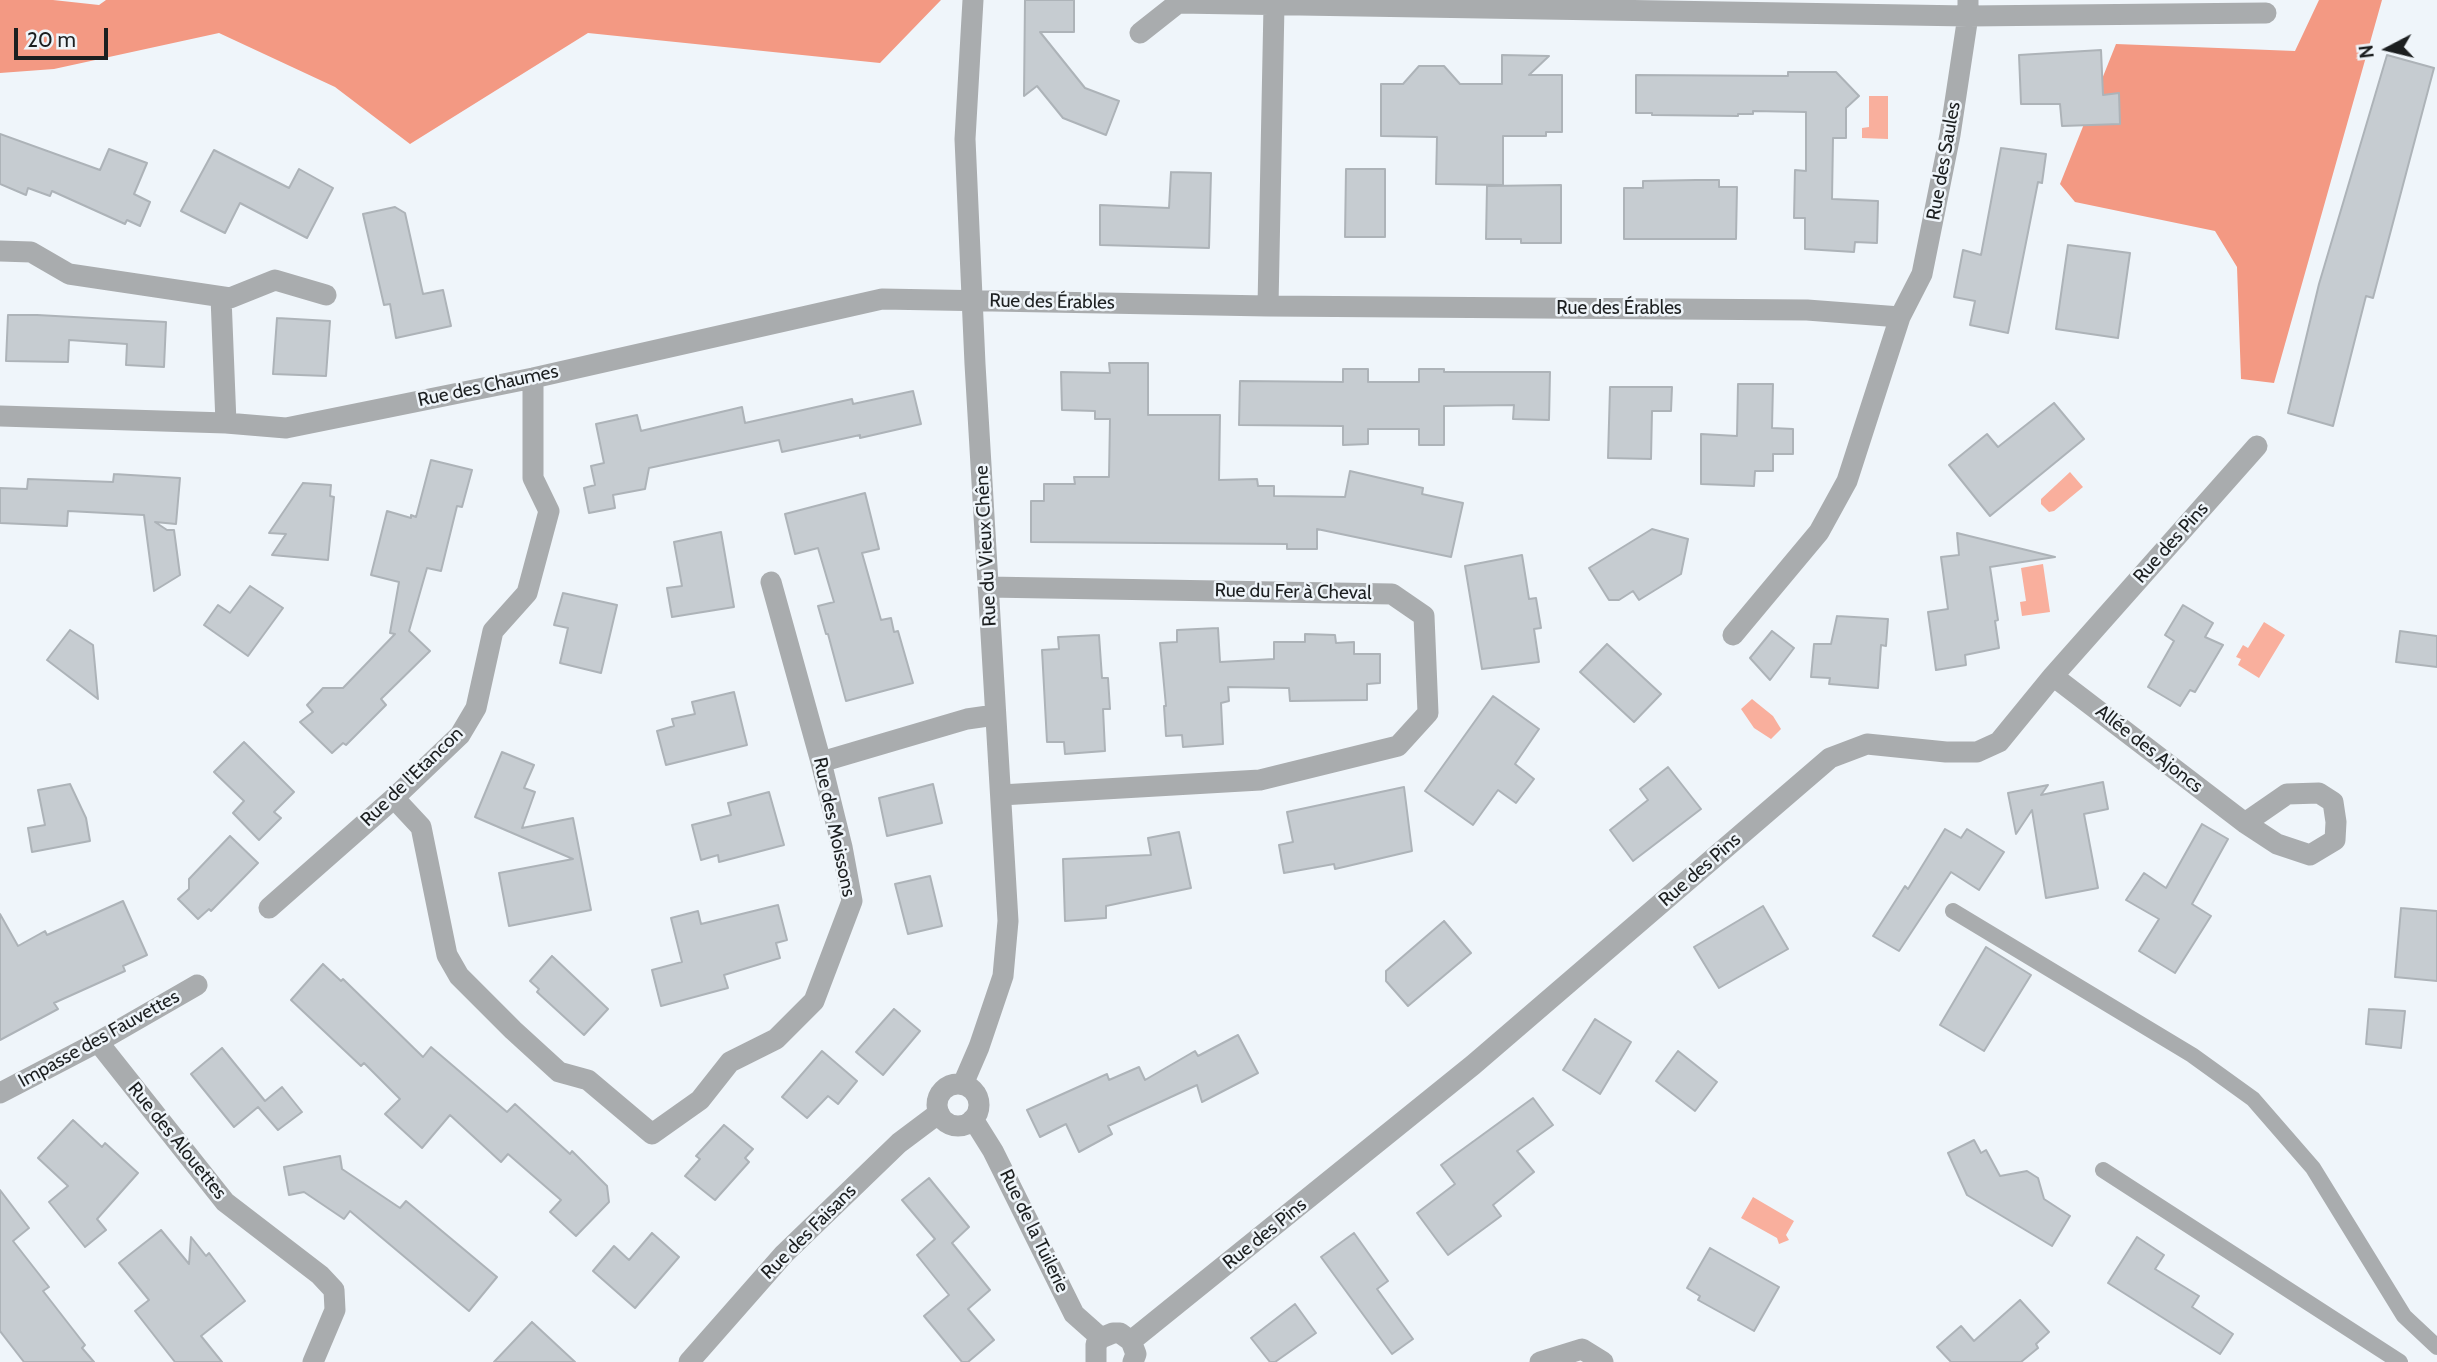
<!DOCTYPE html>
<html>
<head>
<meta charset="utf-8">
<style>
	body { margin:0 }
	#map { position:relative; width:2437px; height:1362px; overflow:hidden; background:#eff5fa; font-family:Cabin,sans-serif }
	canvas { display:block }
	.north { position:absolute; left:2353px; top:14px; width:70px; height:70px; -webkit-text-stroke:5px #eff5fa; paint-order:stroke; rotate:263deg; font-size:19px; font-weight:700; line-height:28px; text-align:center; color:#1c1f20 }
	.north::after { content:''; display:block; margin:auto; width:24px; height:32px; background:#1c1f20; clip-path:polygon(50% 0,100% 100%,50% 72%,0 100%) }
	.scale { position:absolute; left:14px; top:28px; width:94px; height:32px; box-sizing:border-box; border:4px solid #1c1f20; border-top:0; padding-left:9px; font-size:21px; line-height:24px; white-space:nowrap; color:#1c1f20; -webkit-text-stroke:5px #eff5fa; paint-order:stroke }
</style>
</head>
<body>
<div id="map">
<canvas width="2437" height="1362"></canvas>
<div class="north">N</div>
<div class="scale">20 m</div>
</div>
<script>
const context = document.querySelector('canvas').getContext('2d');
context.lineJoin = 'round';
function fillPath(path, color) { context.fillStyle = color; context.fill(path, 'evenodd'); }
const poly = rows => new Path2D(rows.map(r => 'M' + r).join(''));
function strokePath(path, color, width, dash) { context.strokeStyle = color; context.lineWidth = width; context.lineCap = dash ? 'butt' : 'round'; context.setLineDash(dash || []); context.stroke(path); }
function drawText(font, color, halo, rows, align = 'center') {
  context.font = font + ' Cabin,sans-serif'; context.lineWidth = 5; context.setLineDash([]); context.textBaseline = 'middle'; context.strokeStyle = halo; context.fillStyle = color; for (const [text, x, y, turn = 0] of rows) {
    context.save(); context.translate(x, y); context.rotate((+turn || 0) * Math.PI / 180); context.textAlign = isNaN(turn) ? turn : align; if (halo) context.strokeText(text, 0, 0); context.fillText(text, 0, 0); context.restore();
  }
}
const forest = poly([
	[0,0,53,0,99,5,106,0,941,0,880,63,588,33,410,144,335,87,219,33,54,69,0,73],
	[2319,0,2382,0,2274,383,2241,379,2237,267,2215,231,2075,202,2060,184,2116,44,2295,51]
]);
const water = poly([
	[1869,96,1888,96,1888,139,1862,138,1862,128,1869,127],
	[2070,472,2083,487,2054,511,2049,512,2041,504,2041,499],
	[2043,564,2050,612,2022,616,2020,602,2026,601,2021,568],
	[2264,622,2285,635,2259,678,2238,665,2241,659,2236,657,2243,645,2248,648],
	[1752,699,1773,716,1781,729,1771,739,1754,728,1741,709],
	[1753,1197,1794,1221,1786,1235,1789,1240,1779,1244,1777,1238,1741,1218]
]);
const building = poly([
	[1025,0,1074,0,1074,32,1040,32,1085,88,1119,101,1106,135,1063,118,1037,86,1024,96,1025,0],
	[2101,50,2103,95,2119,93,2120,124,2062,126,2060,104,2021,104,2019,55,2101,50],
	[1502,55,1549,56,1529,75,1562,75,1562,132,1546,132,1546,136,1503,136,1503,185,1436,184,1437,137,1381,136,1381,84,1403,84,1419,66,1444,66,1460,84,1502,84,1502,55],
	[2387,55,2434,68,2373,298,2366,296,2333,426,2288,413,2319,284,2387,55],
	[1788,72,1836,72,1859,96,1846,108,1846,138,1833,138,1832,199,1878,201,1877,243,1855,242,1854,252,1805,249,1805,218,1794,218,1795,170,1806,171,1806,112,1753,111,1753,114,1738,114,1738,116,1652,115,1652,113,1636,113,1636,75,1788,76,1788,72],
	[0,134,100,170,109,149,147,163,134,194,150,202,140,226,127,220,125,224,52,191,50,196,28,188,26,195,0,184,0,134],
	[2001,148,2046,154,2042,183,2038,182,2008,333,1970,325,1975,301,1954,297,1963,250,1981,255,2001,148],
	[214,150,289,188,299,169,333,188,307,238,240,203,225,233,181,211,214,150],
	[1346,169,1385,169,1385,237,1345,237,1346,169],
	[1171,172,1211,173,1209,248,1100,245,1100,205,1169,208,1171,172],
	[1696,180,1719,180,1719,187,1737,187,1736,239,1624,239,1624,188,1643,188,1643,181,1696,180],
	[1561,185,1561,243,1521,243,1521,239,1486,239,1487,186,1561,185],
	[395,207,405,213,423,294,443,290,451,326,396,338,390,304,384,305,363,214,395,207],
	[2068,245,2130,253,2118,338,2056,329,2068,245],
	[8,315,37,315,166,322,164,367,126,365,127,344,69,340,68,362,6,361,8,315],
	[277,318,330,321,326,376,273,374,277,318],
	[1109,363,1148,363,1148,415,1220,415,1219,480,1257,479,1258,486,1274,486,1274,496,1345,497,1350,471,1423,488,1422,494,1463,503,1451,557,1317,529,1317,549,1287,549,1287,544,1031,542,1031,501,1044,501,1044,484,1075,484,1074,477,1109,477,1110,419,1095,419,1095,411,1062,410,1061,372,1110,373,1109,363],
	[1343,369,1368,369,1368,382,1419,382,1419,369,1444,369,1444,372,1550,372,1549,420,1513,419,1514,405,1444,406,1444,445,1419,445,1419,429,1368,429,1368,444,1343,445,1343,426,1239,425,1240,381,1343,382,1343,369],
	[1738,384,1773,384,1772,428,1793,429,1793,454,1773,454,1773,471,1755,471,1754,486,1701,484,1701,434,1737,436,1738,384],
	[1610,387,1672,387,1671,411,1652,411,1651,459,1608,458,1610,387],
	[913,391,921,424,860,438,860,435,782,452,779,440,649,468,645,489,613,495,615,508,589,513,584,488,595,485,591,466,604,463,596,424,637,415,641,431,742,407,745,423,852,399,853,404,913,391],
	[2054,403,2084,439,1990,516,1949,465,1987,434,1998,447,2054,403],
	[431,460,472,470,462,507,457,506,441,571,427,568,409,631,430,651,381,699,386,705,346,745,343,743,332,753,300,722,313,712,307,705,323,688,343,688,395,634,390,633,399,582,371,575,387,511,411,518,411,515,416,517,431,460],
	[114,474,180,478,176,524,155,522,167,530,174,530,180,575,154,591,144,515,68,511,67,526,0,523,0,488,27,489,28,479,113,482,114,474],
	[303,483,331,485,330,496,334,497,328,560,272,555,286,534,269,533,303,483],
	[865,493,879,549,862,553,881,620,891,618,894,632,898,631,913,683,846,701,828,634,826,634,818,606,834,602,818,548,795,554,785,514,865,493],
	[1652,529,1688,539,1681,574,1639,600,1633,591,1619,600,1609,600,1589,568,1652,529],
	[721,532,734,607,672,617,667,588,682,586,674,542,721,532],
	[1957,533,2055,557,1990,567,1998,620,1995,621,1999,648,1965,655,1966,665,1936,670,1928,612,1948,609,1941,557,1959,555,1957,533],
	[1522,555,1529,599,1536,598,1541,628,1534,629,1539,662,1482,669,1465,566,1522,555],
	[250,586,283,608,248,656,204,625,218,605,230,613,250,586],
	[563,593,617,605,601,673,560,663,568,628,554,625,563,593],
	[2183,605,2213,623,2205,637,2223,645,2195,692,2190,690,2180,706,2148,687,2174,641,2165,635,2183,605],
	[1837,616,1888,619,1886,646,1881,645,1878,688,1829,684,1830,678,1811,677,1814,644,1831,644,1837,616],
	[1218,628,1220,662,1274,659,1274,642,1305,642,1305,634,1335,635,1336,643,1354,642,1354,654,1380,654,1380,683,1367,684,1367,700,1290,701,1289,688,1228,687,1229,701,1221,703,1223,744,1183,747,1182,735,1166,736,1164,706,1166,706,1160,643,1177,642,1177,630,1218,628],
	[70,630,93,645,98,699,47,660,70,630],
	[1772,631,1794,648,1770,680,1750,658,1772,631],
	[2400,631,2437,636,2437,667,2396,662,2400,631],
	[1099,635,1102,678,1108,678,1110,709,1103,709,1105,751,1065,754,1064,742,1047,742,1042,650,1059,649,1058,637,1099,635],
	[1607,644,1661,694,1634,722,1580,672,1607,644],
	[734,692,747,745,666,765,657,731,674,726,672,719,695,714,692,702,734,692],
	[1493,696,1539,729,1515,764,1534,779,1516,803,1498,790,1473,825,1425,791,1493,696],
	[244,742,294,792,274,812,281,818,259,840,233,813,244,801,214,772,244,742],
	[502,752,534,765,524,788,535,792,522,828,573,818,591,910,509,926,499,873,573,859,475,817,502,752],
	[1668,767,1701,809,1633,861,1610,830,1648,800,1640,789,1668,767],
	[2103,782,2108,809,2084,814,2098,888,2046,898,2032,810,2016,834,2008,793,2048,785,2041,795,2103,782],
	[70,784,86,818,90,841,32,852,28,828,45,825,38,790,70,784],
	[933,784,942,823,887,836,879,798,933,784],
	[1404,787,1412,851,1335,869,1334,864,1284,873,1279,845,1293,842,1287,812,1404,787],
	[769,792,784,845,719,862,718,855,701,860,692,825,731,815,728,803,769,792],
	[2202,824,2228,839,2192,904,2211,916,2175,973,2139,951,2159,919,2126,900,2144,873,2166,888,2202,824],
	[1945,829,1961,838,1967,829,2004,852,1979,890,1951,872,1899,951,1873,936,1905,886,1908,889,1945,829],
	[1179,832,1191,888,1106,906,1106,918,1065,921,1063,859,1151,855,1148,838,1179,832],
	[230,836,258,863,211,911,209,909,198,919,178,899,189,889,189,879,230,836],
	[930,876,942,926,908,934,895,884,930,876],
	[123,901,147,955,123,966,125,971,54,1003,58,1009,0,1040,0,914,18,946,45,931,47,935,123,901],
	[778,905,787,940,776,943,780,958,724,975,728,988,661,1006,652,970,682,962,671,918,698,911,701,924,778,905],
	[1763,906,1788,949,1719,988,1694,947,1763,906],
	[2401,908,2437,911,2437,981,2395,977,2401,908],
	[1444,921,1471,953,1408,1006,1386,981,1386,971,1444,921],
	[1986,947,2031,975,1984,1051,1940,1025,1986,947],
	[552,956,608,1009,584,1035,537,992,539,989,530,981,552,956],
	[323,964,341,981,343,979,423,1057,431,1047,507,1112,515,1104,570,1154,572,1151,607,1186,609,1202,576,1236,550,1212,561,1200,508,1154,501,1162,450,1115,422,1148,385,1114,400,1099,364,1063,361,1066,291,1000,323,964],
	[894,1009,920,1031,883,1075,856,1052,894,1009],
	[2369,1009,2405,1011,2401,1048,2366,1044,2369,1009],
	[1595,1019,1631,1042,1600,1094,1563,1070,1595,1019],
	[1238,1035,1258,1073,1202,1102,1197,1085,1108,1126,1112,1134,1079,1152,1066,1124,1040,1137,1027,1110,1107,1074,1109,1080,1139,1067,1145,1080,1195,1051,1198,1056,1238,1035],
	[222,1048,265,1101,282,1087,302,1112,278,1130,258,1107,234,1127,191,1074,222,1048],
	[822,1051,857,1081,838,1104,828,1096,807,1118,782,1097,822,1051],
	[1678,1051,1717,1082,1695,1111,1656,1081,1678,1051],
	[1533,1098,1553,1125,1517,1151,1534,1172,1493,1205,1501,1216,1448,1255,1417,1213,1455,1184,1441,1165,1533,1098],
	[73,1120,102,1147,105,1143,138,1173,97,1219,106,1230,85,1247,49,1202,68,1186,38,1158,73,1120],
	[724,1125,753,1149,745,1158,749,1162,715,1200,685,1176,700,1159,696,1156,724,1125],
	[1974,1140,1981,1153,1986,1150,2000,1176,2027,1171,2038,1178,2044,1199,2070,1216,2052,1246,1967,1195,1948,1153,1974,1140],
	[340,1156,342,1169,400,1208,406,1201,497,1277,469,1311,350,1211,344,1219,304,1192,289,1195,284,1167,340,1156],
	[929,1178,969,1227,952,1243,990,1290,968,1309,994,1340,968,1362,962,1362,924,1316,949,1295,917,1255,935,1239,902,1200,929,1178],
	[0,1190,29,1228,13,1241,49,1287,43,1291,85,1345,82,1348,94,1362,24,1362,0,1331,0,1190],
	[161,1230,189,1264,191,1237,206,1256,209,1253,245,1301,201,1336,222,1362,175,1362,135,1311,149,1300,119,1263,161,1230],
	[652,1233,679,1257,635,1308,593,1271,614,1246,629,1260,652,1233],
	[1354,1233,1388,1281,1377,1289,1413,1339,1392,1354,1321,1257,1354,1233],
	[2137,1237,2164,1255,2155,1269,2199,1296,2192,1307,2233,1334,2220,1354,2108,1283,2137,1237],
	[1710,1248,1779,1287,1754,1331,1698,1300,1700,1296,1687,1288,1710,1248],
	[2020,1300,2049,1332,2036,1344,2038,1348,2021,1362,1951,1362,1937,1347,1961,1326,1974,1341,2020,1300],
	[1295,1304,1316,1333,1275,1362,1270,1362,1251,1338,1295,1304],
	[532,1322,575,1362,494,1362,532,1322]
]);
const lane = poly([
	[1953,911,2192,1055,2253,1099,2313,1168,2404,1316,2437,1347],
	[2103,1170,2400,1362]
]);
const street = poly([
	[1140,33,1178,3,1968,16,2266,13],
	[0,251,31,252,69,274,230,298,275,280,326,295],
	[221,297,226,423],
	[1268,306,1274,5],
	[1900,317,1922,274,1950,135,1968,16,1968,0],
	[0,416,226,423,286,428,533,378,882,299,1268,306,1807,310,1900,317,1847,481,1819,532,1733,635],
	[988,587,1392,594,1424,616,1428,713,1398,746,1260,780,1001,795],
	[2053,676,2245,823,2277,844,2310,855,2335,840,2336,822,2333,802,2319,793,2287,794,2245,823],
	[821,762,967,719,995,715],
	[394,798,421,827,447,955,459,976,513,1030,559,1072,588,1080,652,1134,700,1100,730,1062,776,1039,814,1001,852,901,842,847,821,762,771,582],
	[269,908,394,798,460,735,476,708,493,631,527,593,549,511,533,478,533,378],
	[98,1042,225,1202,320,1275,334,1290,335,1310,313,1362],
	[963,1084,979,1047,1003,976,1008,921,975,364,965,139,973,0],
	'937 1105a21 21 0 1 1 42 0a21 21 0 1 1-42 0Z',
	[0,1093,98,1042,197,985],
	[973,1119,993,1151,1074,1314,1101,1338],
	[1131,1341,1473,1065,1830,758,1867,744,1946,752,1977,752,1999,742,2053,676,2257,446],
	[689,1362,784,1254,899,1143,939,1113],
	[1096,1362,1096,1344,1101,1338,1113,1333,1120,1333,1131,1341,1136,1354,1133,1362],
	[1540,1362,1582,1349,1603,1362]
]);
const streetNames = [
	["Rue des Saules",1944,161,-80],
	["Rue des Érables",1052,302,1],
	["Rue des Érables",1619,308],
	["Rue des Chaumes",488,386,-12],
	["Rue des Pins",2171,543,-48],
	["Rue du Vieux Chêne",986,546,-93],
	["Rue du Fer à Cheval",1293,592,1],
	["Allée des Ajoncs",2149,749,38],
	["Rue de l'Etancon",412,777,-44],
	["Rue des Moissons",834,827,78],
	["Rue des Pins",1700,870,-41],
	["Impasse des Fauvettes",99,1039,-29],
	["Rue des Alouettes",177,1141,51],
	["Rue de la Tuilerie",1034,1231,64],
	["Rue des Faisans",809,1232,-45],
	["Rue des Pins",1265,1234,-39]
];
fillPath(forest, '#f39983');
fillPath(water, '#f9af9d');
fillPath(building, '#c6ccd1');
strokePath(building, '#adb3b8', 2);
strokePath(lane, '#a9acae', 16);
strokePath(street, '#a9acae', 21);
drawText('19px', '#1c1f20', '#eff5fa', streetNames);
</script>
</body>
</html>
